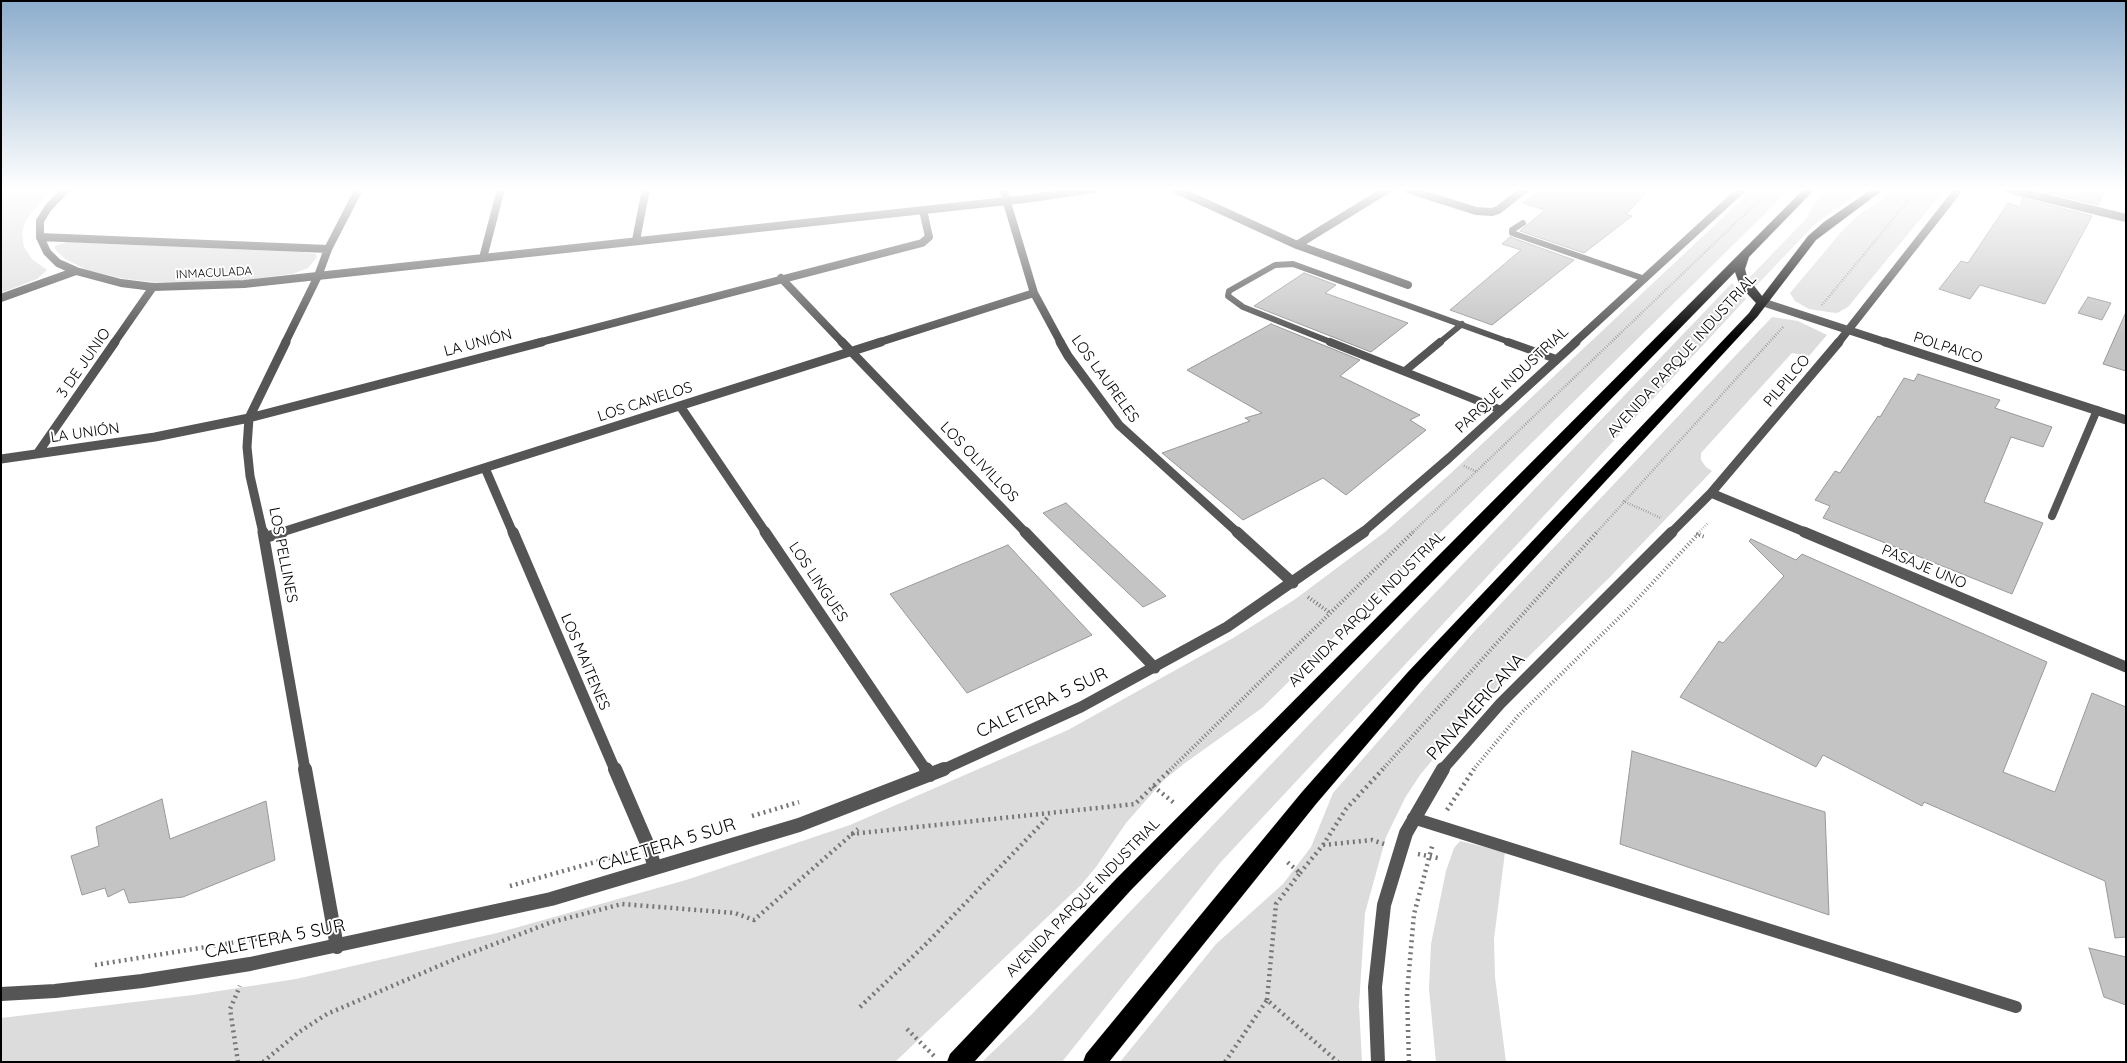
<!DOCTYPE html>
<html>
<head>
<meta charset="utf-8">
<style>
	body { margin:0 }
	#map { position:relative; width:2127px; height:1063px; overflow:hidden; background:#fff; font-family:Quicksand,sans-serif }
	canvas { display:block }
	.frame { position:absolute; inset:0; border:2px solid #000; pointer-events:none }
</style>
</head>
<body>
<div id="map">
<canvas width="2127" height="1063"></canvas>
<div class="frame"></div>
</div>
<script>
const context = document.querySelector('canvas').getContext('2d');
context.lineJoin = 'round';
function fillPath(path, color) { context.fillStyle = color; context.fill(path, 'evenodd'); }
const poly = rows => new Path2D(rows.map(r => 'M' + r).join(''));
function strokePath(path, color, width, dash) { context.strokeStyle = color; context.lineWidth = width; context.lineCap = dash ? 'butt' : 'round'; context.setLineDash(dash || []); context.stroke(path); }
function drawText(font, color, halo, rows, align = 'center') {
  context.font = font + ' Quicksand,sans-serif'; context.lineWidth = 4; context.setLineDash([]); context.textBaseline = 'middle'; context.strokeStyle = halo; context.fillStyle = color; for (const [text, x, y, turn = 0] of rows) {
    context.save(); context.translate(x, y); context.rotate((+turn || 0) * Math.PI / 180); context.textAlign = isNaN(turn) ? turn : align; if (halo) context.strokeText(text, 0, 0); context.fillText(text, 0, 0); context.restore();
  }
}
const green = poly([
	[1,189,55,189,33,210,25,222,22,233,24,247,32,259,47,270,37,279,1,293],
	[1753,189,1790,189,1262,708,1185,763,1164,780,1126,823,1096,867,1081,885,895,1062,1,1062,1,1018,193,995,296,979,497,933,686,880,850,825,1068,730,1233,638,1294,600,1385,532,1450,474],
	[1828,189,1865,189,1815,224,1755,287,1748,279,1806,219,1814,204],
	[1898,189,1945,189,1848,307,1837,313,1828,312,1809,309,1795,301,1790,293,1843,230,1861,213],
	[68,242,301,252,316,254,317,257,308,268,292,274,228,282,155,282,125,279,87,270,65,259,54,248,56,245],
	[1732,283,1746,299,1220,863,1062,1062,982,1062,1031,1015],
	[1772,317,1798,321,1827,335,1809,356,1792,353,1701,453,1701,460,1706,467,1712,471,1609,578,1472,712,1420,775,1405,798,1386,837,1365,913,1359,1005,1362,1062,1120,1062,1216,944,1283,884,1311,847,1333,793,1473,633],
	[1460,841,1505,852,1494,939,1495,977,1506,1062,1436,1062,1429,989,1431,944,1446,871,1454,848]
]);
const building = poly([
	[1541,189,1650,189,1626,214,1632,216,1584,253,1520,231,1545,210,1523,203,1541,189],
	[2032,189,2106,189,2098,205,2032,189],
	[2022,198,2092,216,2045,304,1980,285,1970,299,1939,289,1961,261,1968,263,2008,203,2021,207,2022,198],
	[1510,237,1574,260,1492,325,1450,310,1521,250,1502,244,1510,237],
	[1304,273,1336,285,1325,293,1408,323,1371,352,1254,306,1304,273],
	[2088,297,2111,303,2102,320,2078,313,2088,297],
	[2126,312,2126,371,2103,364,2126,312],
	[1271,324,1360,360,1340,376,1420,415,1410,420,1426,430,1346,495,1323,478,1243,520,1162,453,1250,421,1245,418,1262,413,1187,370,1271,324],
	[1918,374,2000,400,1995,408,2052,427,2043,447,2011,437,1984,502,2043,523,2012,594,1823,518,1830,506,1815,500,1835,471,1840,473,1878,416,1880,417,1904,378,1914,381,1918,374],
	[1066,503,1166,596,1143,607,1043,513,1066,503],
	[1751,539,1796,560,1802,554,2047,662,2003,772,2055,792,2092,693,2126,707,2126,937,2115,938,2105,881,1924,802,1922,806,1823,755,1816,767,1680,697,1719,641,1723,643,1784,576,1749,541,1751,539],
	[1008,545,1092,635,967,693,890,594,1008,545],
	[1632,751,1825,812,1829,915,1620,844,1632,751],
	[162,799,170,839,266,801,275,860,183,897,129,903,124,889,108,897,105,888,82,895,71,856,99,846,96,827,162,799],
	[2089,948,2126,957,2126,1005,2104,997,2089,948]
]);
const pathFar2 = poly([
	[1822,305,1918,189],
	[1464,466,1477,472],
	[1623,501,1661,518],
	[1412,533,1771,189],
	[1596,533,1784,326],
	[1698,533,1708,523]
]);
const pathFar1 = poly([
	[1696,534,1705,537],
	[1308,597,1330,613],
	[1170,770,1413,532],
	[1382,770,1597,532],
	[1473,770,1518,716,1629,608,1700,532]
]);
const path = poly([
	[1153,786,1174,803],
	[1447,810,1474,769],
	[752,816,799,802],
	[851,834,1135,804,1171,769],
	[1323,845,1372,840,1384,844],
	[1418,854,1438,858],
	[1300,873,1323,845,1346,809,1383,769],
	[510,886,631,852],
	[95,965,286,934],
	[1267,1000,1276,904,1300,873,1286,861],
	[860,1007,927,943,1050,815],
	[907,1029,936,1058],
	[238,1062,230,1009,240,986],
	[263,1062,299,1032,327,1014,455,959,552,922,622,904,735,913,754,920,858,829],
	[1225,1062,1267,1000,1338,1062],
	[1409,1062,1407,994,1414,914,1433,843]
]);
const laneFar2 = poly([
	[1523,223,1512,230,1512,233,1645,279],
	[1333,343,1243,307,1228,296,1229,291,1275,265,1293,264,1512,343],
	[1439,343,1462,324]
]);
const laneFar1 = poly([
	[1330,342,1501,410],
	[1508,342,1556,359],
	[1405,371,1440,342],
	[2052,516,2097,410]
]);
const lane = poly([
	[1413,818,2016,1007]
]);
const streetFar3 = poly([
	[66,189,48,208,40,221,40,237,47,252,58,263,76,271,121,283,153,287,244,284,1025,199,1093,189],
	[1003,189,1034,293,1061,343],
	[1175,189,1297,245,1408,285],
	[1407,189,1476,211,1492,212,1498,210,1525,189],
	[2008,189,2126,218],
	[40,237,328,249],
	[636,240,646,189],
	[1297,245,1388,189],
	[483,258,501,189],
	[781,278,843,343],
	[1,298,76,271],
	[1762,302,1888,343],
	[114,343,153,287],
	[285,343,318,276,328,249,359,189],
	[537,343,922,243,929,237,923,210],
	[877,343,1034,293],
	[1574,343,1742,189],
	[1838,343,1959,189]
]);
const streetFar2 = poly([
	[842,342,1026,533],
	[1060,342,1068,356,1119,425,1238,533],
	[1885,342,2126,420],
	[680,406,766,533],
	[37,454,115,342],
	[1,459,155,437,249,418,542,342],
	[485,468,513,533],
	[1711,493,1807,533],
	[263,533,250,476,247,447,249,418,286,342],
	[279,533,881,342],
	[1362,533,1449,458,1576,342],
	[1671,533,1711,493,1839,342]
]);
const streetFar1 = poly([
	[263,532,305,770],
	[513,532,615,770],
	[765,532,926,770],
	[1025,532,1155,668],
	[1237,532,1293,583],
	[1804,532,2126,667],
	[264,538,283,532],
	[942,770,1081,707,1227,627,1364,532],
	[1442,770,1500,704,1672,532]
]);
const street = poly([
	[305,769,337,947],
	[615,769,649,848,655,868],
	[926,769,930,775],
	[1,994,55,991,142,981,250,964,551,899,799,825,944,769],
	[1378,1062,1375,987,1384,905,1406,833,1443,769]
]);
const highway = poly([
	[1804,189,1815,189,1749,257,1745,269,1747,277,1762,296,1808,236,1824,222,1872,189,1884,189,1816,240,1757,317,1420,682,1316,804,1109,1062,1083,1062,1086,1054,1302,792,1408,672,1749,313,1756,303,1740,286,1735,272,1131,890,974,1062,947,1062,950,1054,1117,878,1804,189]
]);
const farStreetnames = [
	["INMACULADA",214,273,-3]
];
const streetNames = [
	["LA UNIÓN",478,343,-15],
	["POLPAICO",1948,348,18],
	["AVENIDA PARQUE INDUSTRIAL",1682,356,-48],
	["3 DE JUNIO",84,363,-55],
	["LOS LAURELES",1105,379,54],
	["PARQUE INDUSTRIAL",1512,380,-43],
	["PILPILCO",1787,381,-50],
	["LOS CANELOS",645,402,-18],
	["LA UNIÓN",85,433,-8],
	["LOS OLIVILLOS",979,462,46],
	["LOS PELLINES",283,555,79],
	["PASAJE UNO",1924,567,23],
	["LOS LINGUES",818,582,56],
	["AVENIDA PARQUE INDUSTRIAL",1367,609,-45],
	["LOS MAITENES",585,662,67],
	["AVENIDA PARQUE INDUSTRIAL",1083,898,-46]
];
const nearStreetnames = [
	["CALETERA 5 SUR",1042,703,-25],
	["PANAMERICANA",1476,707,-48],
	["CALETERA 5 SUR",667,845,-17],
	["CALETERA 5 SUR",275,939,-11]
];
fillPath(green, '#dcdcdc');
fillPath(building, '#c4c4c4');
strokePath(building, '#999', 1);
strokePath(highway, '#dbdbdb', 1);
strokePath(pathFar2, '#777', 2.5, [0.5, 2]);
strokePath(pathFar1, '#777', 4, [1, 2.5]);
strokePath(path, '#777', 4.5, [2, 4]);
strokePath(laneFar2, '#555', 6);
strokePath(laneFar1, '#555', 8);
strokePath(lane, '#555', 12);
strokePath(streetFar3, '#555', 8);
strokePath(streetFar2, '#555', 9);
strokePath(streetFar1, '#555', 11);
strokePath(street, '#555', 14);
fillPath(highway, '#000');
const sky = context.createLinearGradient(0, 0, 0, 338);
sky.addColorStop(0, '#8cadcc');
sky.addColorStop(0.56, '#fff');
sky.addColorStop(1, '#ffffff00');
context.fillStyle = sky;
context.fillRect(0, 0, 2127, 338);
drawText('12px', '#000', '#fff', farStreetnames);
drawText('15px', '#000', '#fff', streetNames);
drawText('18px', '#000', '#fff', nearStreetnames);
</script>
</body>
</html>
